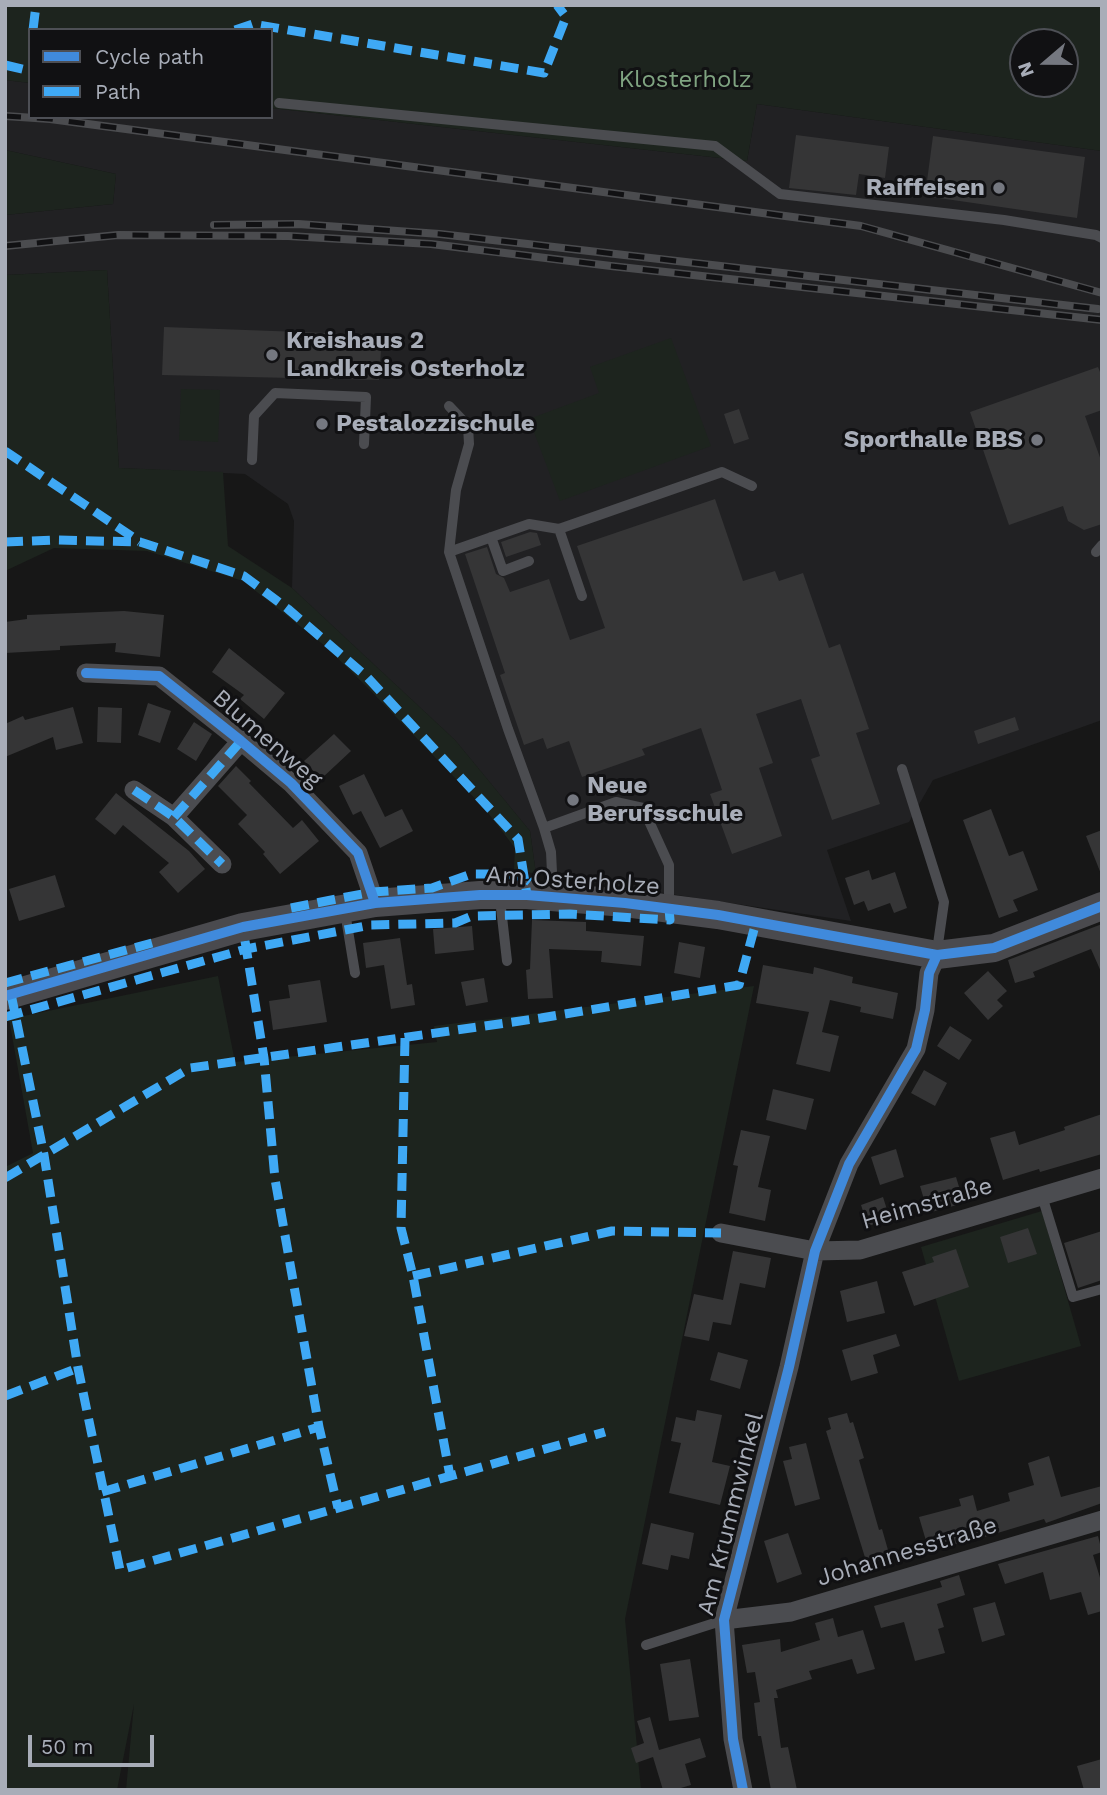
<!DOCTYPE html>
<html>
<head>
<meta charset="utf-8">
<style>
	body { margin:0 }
	#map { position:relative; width:1107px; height:1795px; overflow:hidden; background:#171717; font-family:"Work Sans",sans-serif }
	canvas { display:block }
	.frame { position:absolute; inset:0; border:7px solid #a8adb8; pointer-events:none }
	.legend { position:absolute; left:28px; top:28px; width:245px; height:91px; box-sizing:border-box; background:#111113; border:2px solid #4d4f55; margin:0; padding:9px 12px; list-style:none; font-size:21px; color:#a8adb8 }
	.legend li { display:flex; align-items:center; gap:14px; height:35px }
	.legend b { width:35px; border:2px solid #4d4f55 }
	.north { position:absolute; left:1009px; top:28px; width:70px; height:70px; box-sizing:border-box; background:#111113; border:2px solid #4d4f55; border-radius:50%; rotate:250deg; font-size:19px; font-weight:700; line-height:28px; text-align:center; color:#a8adb8 }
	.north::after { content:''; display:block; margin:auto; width:24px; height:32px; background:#757880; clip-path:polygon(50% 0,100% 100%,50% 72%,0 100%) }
	.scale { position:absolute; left:28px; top:1735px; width:126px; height:32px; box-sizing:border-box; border:4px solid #a8adb8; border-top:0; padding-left:9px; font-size:21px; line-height:24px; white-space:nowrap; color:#a8adb8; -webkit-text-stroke:5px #111113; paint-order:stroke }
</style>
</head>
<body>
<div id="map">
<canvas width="1107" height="1795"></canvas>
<div class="frame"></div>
<ul class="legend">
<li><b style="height:9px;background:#408adc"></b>Cycle path</li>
<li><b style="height:9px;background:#3fa9f5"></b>Path</li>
</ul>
<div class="north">N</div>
<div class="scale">50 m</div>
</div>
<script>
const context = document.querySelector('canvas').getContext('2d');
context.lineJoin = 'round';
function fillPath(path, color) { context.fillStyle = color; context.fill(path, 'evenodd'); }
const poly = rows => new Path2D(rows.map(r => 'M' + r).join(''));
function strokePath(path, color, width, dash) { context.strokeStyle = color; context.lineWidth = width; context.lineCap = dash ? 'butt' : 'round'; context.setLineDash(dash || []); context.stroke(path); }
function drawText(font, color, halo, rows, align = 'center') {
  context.font = font + ' "Work Sans",sans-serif'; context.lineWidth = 6; context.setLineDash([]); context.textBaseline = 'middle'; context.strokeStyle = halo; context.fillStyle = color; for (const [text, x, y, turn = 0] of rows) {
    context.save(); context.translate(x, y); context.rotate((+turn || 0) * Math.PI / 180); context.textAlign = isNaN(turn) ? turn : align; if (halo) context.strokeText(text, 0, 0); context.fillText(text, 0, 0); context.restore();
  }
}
const built = poly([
	[5,80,30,83,30,117,271,117,271,108,747,161,757,104,1102,151,1102,720,933,780,909,822,827,850,851,921,536,874,530,831,455,740,292,588,294,521,288,504,245,474,119,468,107,270,5,275,5,215,113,204,116,174,5,150]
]);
const green = poly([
	[5,5,1102,5,1102,151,757,104,747,161,271,108,271,30,30,30,30,83,5,80],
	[1023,42,1065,42,1065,84,1023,84],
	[5,150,116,174,113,204,5,215],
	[107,270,119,468,223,472,228,546,292,588,455,740,530,831,536,874,514,869,515,848,485,809,368,688,325,646,243,581,147,551,54,548,5,571,5,275],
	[671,338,711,446,560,501,529,419,599,393,590,367],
	[181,389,220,390,218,442,179,440],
	[218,976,235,1062,437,1042,434,1026,754,986,625,1619,641,1790,126,1790,134,1704,117,1790,5,1790,5,1167,33,1153,9,1019],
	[1042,1211,1081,1346,959,1381,921,1247]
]);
const building = poly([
	[796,135,889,147,885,178,859,174,856,195,789,188],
	[933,136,1085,157,1077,218,925,196],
	[164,327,382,335,379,380,162,375],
	[1098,367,1102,377,1102,410,1085,416,1102,463,1102,524,1084,530,1068,521,1063,506,1009,525,970,412],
	[739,409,749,439,734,444,724,414],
	[715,499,743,581,775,571,779,581,803,573,829,648,840,644,869,729,856,733,880,804,832,820,811,759,820,756,801,699,756,714,773,763,759,768,782,836,732,854,710,794,722,790,701,728,642,749,645,755,582,777,569,741,547,749,543,738,524,745,500,675,505,673,465,554,487,547,496,574,504,578,510,592,549,579,570,640,605,628,577,546],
	[530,532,537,533,541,545,506,557,501,542],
	[124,611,164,615,160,657,115,652,116,643,60,646,60,650,5,653,5,622,27,619,27,615],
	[229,648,285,693,264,719,240,699,244,695,212,672],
	[148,703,171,711,160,743,138,735],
	[73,707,83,743,56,750,53,737,5,757,5,724,23,716,25,720],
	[98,707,122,708,121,743,97,742],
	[1015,717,1019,730,978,744,974,731],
	[194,722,212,734,196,761,177,749],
	[334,734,351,751,321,779,304,761],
	[236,766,251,781,249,783,293,828,302,820,319,841,280,874,263,854,265,852,238,824,247,815,218,786],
	[364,774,385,817,402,809,413,831,380,848,361,811,353,815,339,786],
	[116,793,189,851,205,869,178,893,159,872,169,863,123,825,115,835,95,819],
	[991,809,1009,856,1023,851,1038,890,1013,900,1018,911,999,918,963,820],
	[1102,830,1102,874,1101,874,1086,836],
	[869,870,872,880,895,872,907,908,894,913,890,903,868,911,864,901,854,905,845,878],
	[55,875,65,907,19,921,9,889],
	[532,920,586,922,586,931,644,936,641,966,601,962,602,951,549,949,553,998,528,999,526,970,530,969],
	[1102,924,1102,974,1091,949,1033,972,1035,977,1015,983,1008,960],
	[472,926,474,950,435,954,433,929],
	[400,938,407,985,412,984,415,1005,391,1009,384,965,366,968,363,943],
	[679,942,705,947,700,978,674,973],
	[763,965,813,974,814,967,853,977,852,983,898,993,893,1019,860,1012,861,1007,830,1000,822,1032,839,1036,830,1072,796,1064,809,1012,756,1003],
	[988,971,1007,991,997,1000,1003,1006,988,1020,964,993],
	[484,978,488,1002,466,1006,461,982],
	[320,980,327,1022,273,1030,269,1001,290,998,288,985],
	[950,1026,972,1040,959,1060,937,1046],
	[924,1070,947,1083,935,1106,911,1093],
	[773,1089,814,1099,806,1130,766,1120],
	[1102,1114,1102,1154,1040,1172,1039,1169,1003,1180,990,1138,1015,1131,1019,1145,1065,1130,1064,1127],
	[741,1130,770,1136,758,1187,771,1190,765,1221,729,1213,738,1166,733,1165],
	[896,1149,904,1177,880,1185,871,1157],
	[956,1177,964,1203,928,1213,920,1186],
	[883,1197,890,1219,868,1226,861,1205],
	[1028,1228,1037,1254,1008,1263,1000,1237],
	[1102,1231,1102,1280,1078,1288,1064,1243],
	[956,1249,969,1287,914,1306,902,1272,934,1262,932,1257],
	[733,1251,771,1258,765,1288,740,1283,731,1325,713,1322,709,1341,684,1336,694,1294,723,1300],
	[877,1281,885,1313,847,1322,840,1291],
	[896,1334,900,1346,873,1355,878,1373,851,1381,842,1350],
	[718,1352,748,1360,740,1389,710,1380],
	[697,1410,722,1415,712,1462,730,1466,720,1505,669,1493,681,1443,671,1441,676,1417,695,1421],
	[847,1413,850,1423,853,1422,864,1458,859,1460,879,1530,882,1529,890,1557,867,1564,826,1431,831,1429,828,1418],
	[806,1443,820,1499,795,1506,783,1461,792,1459,789,1447],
	[1049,1456,1061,1497,1102,1486,1102,1503,1046,1523,1044,1519,971,1541,971,1540,929,1551,919,1517,961,1506,959,1499,973,1495,977,1511,1010,1501,1008,1493,1034,1485,1028,1463],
	[651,1523,694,1533,689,1559,671,1555,668,1570,642,1564],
	[788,1533,802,1574,777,1583,764,1541],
	[1098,1536,1102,1552,1093,1555,1102,1584,1102,1611,1088,1615,1081,1592,1050,1600,1043,1572,1005,1584,998,1564],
	[959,1575,965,1595,937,1604,944,1627,938,1629,945,1653,915,1661,904,1622,881,1628,874,1606,942,1587,940,1581],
	[995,1602,1005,1635,982,1642,973,1608],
	[833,1618,838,1637,863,1630,875,1669,857,1674,852,1659,809,1671,812,1679,776,1690,778,1698,774,1698,781,1748,788,1747,797,1790,771,1790,761,1736,758,1736,754,1703,760,1702,755,1672,747,1673,742,1645,780,1639,781,1652,820,1640,815,1623],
	[690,1659,699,1717,669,1721,660,1664],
	[650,1717,659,1750,700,1738,706,1757,685,1764,691,1785,674,1790,663,1790,653,1757,636,1763,631,1748,644,1743,637,1721],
	[1102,1759,1102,1790,1084,1790,1077,1766]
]);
const lane = poly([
	[279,103,715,146,780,194,1004,220,1096,235,1102,238],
	[449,406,468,426,469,444,456,490,449,552,508,729,544,828,551,852,553,893],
	[252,460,254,416,275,393,366,397,364,444],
	[559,529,582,596],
	[491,537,503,571,529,561],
	[449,552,529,524,559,529,722,472,752,486],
	[1096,552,1102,545],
	[902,769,944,902,937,951],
	[544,828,616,802,643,808,669,865,669,908],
	[500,899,507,961],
	[345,912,355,973],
	[1042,1196,1073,1297,1102,1289],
	[646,1645,724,1620]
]);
const street = poly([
	[86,673,159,676,241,741,291,783,358,853,375,903],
	[134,790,174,817,222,864],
	[174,817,241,741],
	[721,1233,815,1251,860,1250,1102,1178],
	[724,1620,791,1612,1102,1520],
	[743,1790,733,1739,724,1620,789,1367,815,1251,849,1164,916,1049,925,1010,929,973,937,955]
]);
const secondary = poly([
	[5,996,243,927,375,903,480,895,527,895,625,903,718,915,937,955,994,948,1102,906]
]);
const rail = poly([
	[5,116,50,119,861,226,1102,293],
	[214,225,298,224,440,234,1098,309],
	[5,246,118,235,288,236,431,244,611,266,1102,320]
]);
const quiet = poly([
	[33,30,36,5],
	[235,30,253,24,544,73,566,17,557,5],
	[5,65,30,71],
	[5,451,140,542],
	[5,542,55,540,140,542,244,576,288,609,367,677,518,839,527,895],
	[134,790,174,817,222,864],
	[174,817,241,741],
	[291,908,372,892,432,888,471,874,506,874,524,877,530,882],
	[245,941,264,1058,275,1179,319,1427,338,1508],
	[5,983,152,943],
	[11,994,44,1155,78,1368,120,1570,605,1432],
	[5,1017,246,949,371,925,455,923,472,916,570,914,670,920,669,909],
	[405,1038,401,1228,413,1276,450,1476],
	[5,1178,190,1068,541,1018,739,985,756,922],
	[413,1276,612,1231,721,1233],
	[5,1396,78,1368],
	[102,1492,319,1427]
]);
const cycleway = poly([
	[86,673,159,676,241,741,291,783,358,853,375,903],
	[5,996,243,927,375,903,480,895,527,895,625,903,718,915,937,955,994,948,1102,906],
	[743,1790,733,1739,724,1620,789,1367,815,1251,849,1164,916,1049,925,1010,929,973,937,955]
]);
const markers = [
	[999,188,7,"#757880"],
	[272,355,7,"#757880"],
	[322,424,7,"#757880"],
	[1037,440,7,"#757880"],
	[573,800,7,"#757880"]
];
const parkNames = [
	["Klosterholz",685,80]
];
const poiNames = [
	["Raiffeisen",985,188,"right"],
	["Kreishaus 2",286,341],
	["Landkreis Osterholz",286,369],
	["Pestalozzischule",336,424],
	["Sporthalle BBS",1023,440,"right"],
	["Neue",587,786],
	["Berufsschule",587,814]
];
const streetNames = [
	["Blumenweg",267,739,41],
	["Am Osterholze",573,881,4],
	["Heimstraße",927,1204,-16],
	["Am Krummwinkel",731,1514,-76],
	["Johannesstraße",907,1552,-17]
];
fillPath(built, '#212123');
fillPath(green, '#1d241e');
fillPath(building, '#353536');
strokePath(lane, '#4b4c50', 10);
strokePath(street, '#4b4c50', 19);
strokePath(secondary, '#4a4a4e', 28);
strokePath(rail, '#4b4c4f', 8);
strokePath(rail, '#111113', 5, [16]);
strokePath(quiet, '#3fa9f5', 9, [18, 9]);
strokePath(cycleway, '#408adc', 10);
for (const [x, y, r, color] of markers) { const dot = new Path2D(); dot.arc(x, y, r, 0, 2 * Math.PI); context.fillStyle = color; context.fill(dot); strokePath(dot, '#111113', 2.5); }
drawText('24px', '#7fa381', '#111113', parkNames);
drawText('bold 24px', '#a8adb8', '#111113', poiNames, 'left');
drawText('24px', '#a8adb8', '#111113', streetNames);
</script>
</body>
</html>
